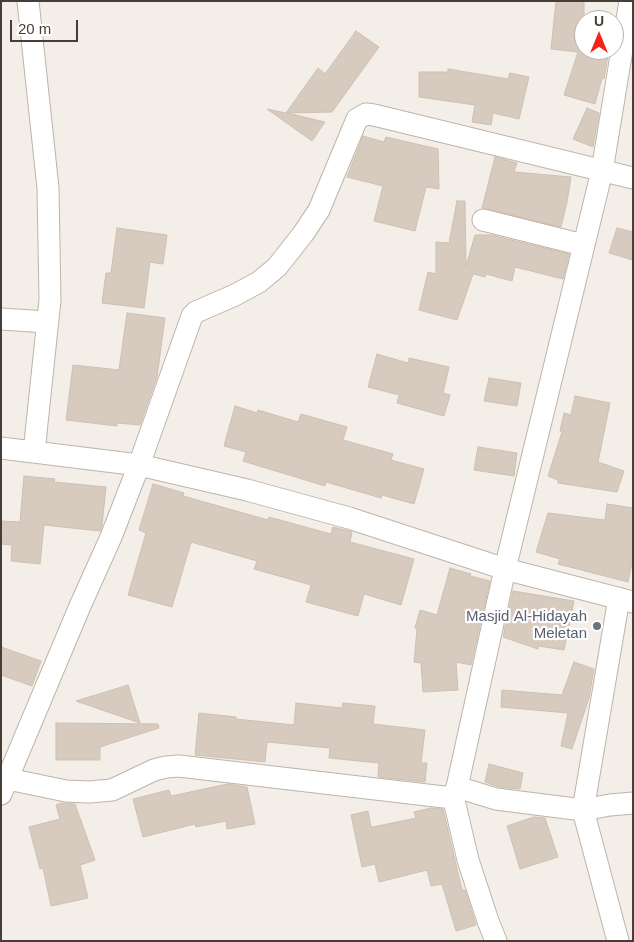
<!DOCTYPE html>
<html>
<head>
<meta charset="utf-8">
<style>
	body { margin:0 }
	#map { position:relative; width:634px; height:942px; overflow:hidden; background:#f3eee7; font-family:Helvetica,sans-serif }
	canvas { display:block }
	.frame { position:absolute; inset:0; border:2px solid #463e36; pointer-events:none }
	.north { position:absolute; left:574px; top:10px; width:50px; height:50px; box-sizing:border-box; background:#fff; border:1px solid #b5b2af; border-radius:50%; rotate:0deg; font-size:14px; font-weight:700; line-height:20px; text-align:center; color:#463e36 }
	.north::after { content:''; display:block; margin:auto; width:18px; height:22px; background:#f5231b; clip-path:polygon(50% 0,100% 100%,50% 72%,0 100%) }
	.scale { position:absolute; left:10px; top:20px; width:68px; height:22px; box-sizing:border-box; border:2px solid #463e36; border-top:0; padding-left:6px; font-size:15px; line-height:18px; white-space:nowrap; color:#463e36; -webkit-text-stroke:4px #fff; paint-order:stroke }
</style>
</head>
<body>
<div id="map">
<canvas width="634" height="942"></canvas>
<div class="frame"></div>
<div class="north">U</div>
<div class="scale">20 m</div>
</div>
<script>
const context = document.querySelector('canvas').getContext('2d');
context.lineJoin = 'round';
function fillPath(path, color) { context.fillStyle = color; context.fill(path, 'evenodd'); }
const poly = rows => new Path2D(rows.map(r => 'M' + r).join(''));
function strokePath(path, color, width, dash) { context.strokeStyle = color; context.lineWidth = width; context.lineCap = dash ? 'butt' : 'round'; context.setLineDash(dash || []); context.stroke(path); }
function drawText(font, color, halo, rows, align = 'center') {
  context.font = font + ' Helvetica,sans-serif'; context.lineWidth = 4.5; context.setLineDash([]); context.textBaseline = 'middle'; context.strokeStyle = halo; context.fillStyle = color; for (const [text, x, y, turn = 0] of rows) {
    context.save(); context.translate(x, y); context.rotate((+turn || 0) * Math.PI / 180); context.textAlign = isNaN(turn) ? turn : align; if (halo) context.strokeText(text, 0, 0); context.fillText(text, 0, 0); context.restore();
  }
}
const building = poly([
	[556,1,584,1,584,50,609,50,604,79,602,78,595,104,564,95,578,52,551,49,556,1],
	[356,31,379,47,332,112,287,113,325,122,312,141,267,109,286,113,318,68,325,74,356,31],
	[448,69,508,79,510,73,529,77,519,119,493,113,491,125,472,122,475,105,419,97,419,72,448,72,448,69],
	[587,108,599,113,593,147,573,139,587,108],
	[363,136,384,142,386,137,438,149,439,189,426,187,415,231,374,221,383,186,347,177,363,136],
	[495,157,517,163,514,172,571,177,567,202,561,227,482,208,495,157],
	[457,201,465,201,466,266,475,235,491,235,569,254,563,279,515,267,512,281,486,274,485,277,473,274,457,320,419,310,428,272,436,274,436,242,449,243,457,201],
	[117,228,167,235,163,264,150,262,144,308,102,303,106,273,111,273,117,228],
	[617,228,633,232,633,260,609,253,617,228],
	[127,313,165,318,157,377,140,425,117,423,117,426,66,420,73,365,119,370,127,313],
	[377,354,408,363,409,358,449,367,443,393,450,395,444,416,397,403,399,395,368,387,377,354],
	[489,378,521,383,517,406,484,401,489,378],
	[575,396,610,403,598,462,624,471,617,492,558,483,558,480,548,476,562,432,560,431,564,413,571,415,575,396],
	[235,406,257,413,258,410,298,422,301,414,347,427,343,440,393,454,391,460,424,469,414,504,382,495,381,498,326,482,325,486,243,461,246,452,224,446,235,406],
	[478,447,517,453,514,476,474,470,478,447],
	[24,476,55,479,54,482,106,487,102,525,100,531,44,525,40,564,11,561,12,545,1,544,1,521,20,522,24,476],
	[153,484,184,493,183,496,268,520,269,517,331,534,333,527,345,530,352,532,350,542,414,559,401,605,364,594,358,616,306,602,311,585,254,569,257,561,191,542,172,607,128,595,146,533,139,530,153,484],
	[607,504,633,508,633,558,628,582,558,564,560,559,536,552,548,513,605,520,607,504],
	[450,568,471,574,470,576,490,581,471,665,456,662,458,690,423,692,421,663,414,662,417,629,415,628,420,610,437,615,450,568],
	[513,591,574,601,564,650,539,646,538,649,503,637,513,591],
	[1,647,41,661,32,686,1,675,1,647],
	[574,662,594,669,589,698,572,749,561,746,568,713,501,707,502,690,562,695,574,662],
	[128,685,140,723,76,701,128,685],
	[296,703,342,708,343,703,375,706,373,724,425,730,421,763,427,763,425,782,378,777,379,763,329,758,330,748,267,742,265,762,195,755,199,713,236,717,236,719,294,725,296,703],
	[56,723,158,724,159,728,100,747,100,760,56,760,56,723],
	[489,764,523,773,520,789,499,787,485,782,489,764],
	[228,784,247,787,255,824,227,829,226,821,196,827,195,824,143,837,133,799,169,790,171,796,228,784],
	[61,803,75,804,95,860,80,865,88,898,51,906,43,868,40,869,29,827,60,819,56,805,61,803],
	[431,808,443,809,462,890,465,890,476,925,456,931,442,884,431,886,427,870,379,882,375,864,362,867,351,815,368,811,371,827,373,827,416,818,414,812,431,808],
	[534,817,545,818,558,857,520,869,507,826,534,817]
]);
const street = poly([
	[28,1,48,188,50,300,34,452],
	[483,220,583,245],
	[1,319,47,322],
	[1,448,139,465,247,490,349,518,505,569,633,602],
	[8,779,66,791,89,792,112,790,154,770,166,767,179,766,444,797,453,796],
	[457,787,496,799,583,810,619,598],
	[1,794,80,606,111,537,139,465,192,316,196,312,235,295,259,282,277,267,303,234,319,210,357,119,366,114,374,115,633,178],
	[496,941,488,921,468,860,453,796,457,787,505,569,602,171,630,1],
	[618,941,583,810,610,805,633,803]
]);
const markers = [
	[597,626,5,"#6b7280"]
];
const worshipNames = [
	["Masjid Al-Hidayah",587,617],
	["Meletan",587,634]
];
fillPath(building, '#d7cbbf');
strokePath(building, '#cfbfb0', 1);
strokePath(street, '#beb4a9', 23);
strokePath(street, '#fff', 21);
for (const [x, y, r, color] of markers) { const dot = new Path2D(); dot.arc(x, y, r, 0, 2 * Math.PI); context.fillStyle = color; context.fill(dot); strokePath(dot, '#fff', 2); }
drawText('15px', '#5b616d', '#fff', worshipNames, 'right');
</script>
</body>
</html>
